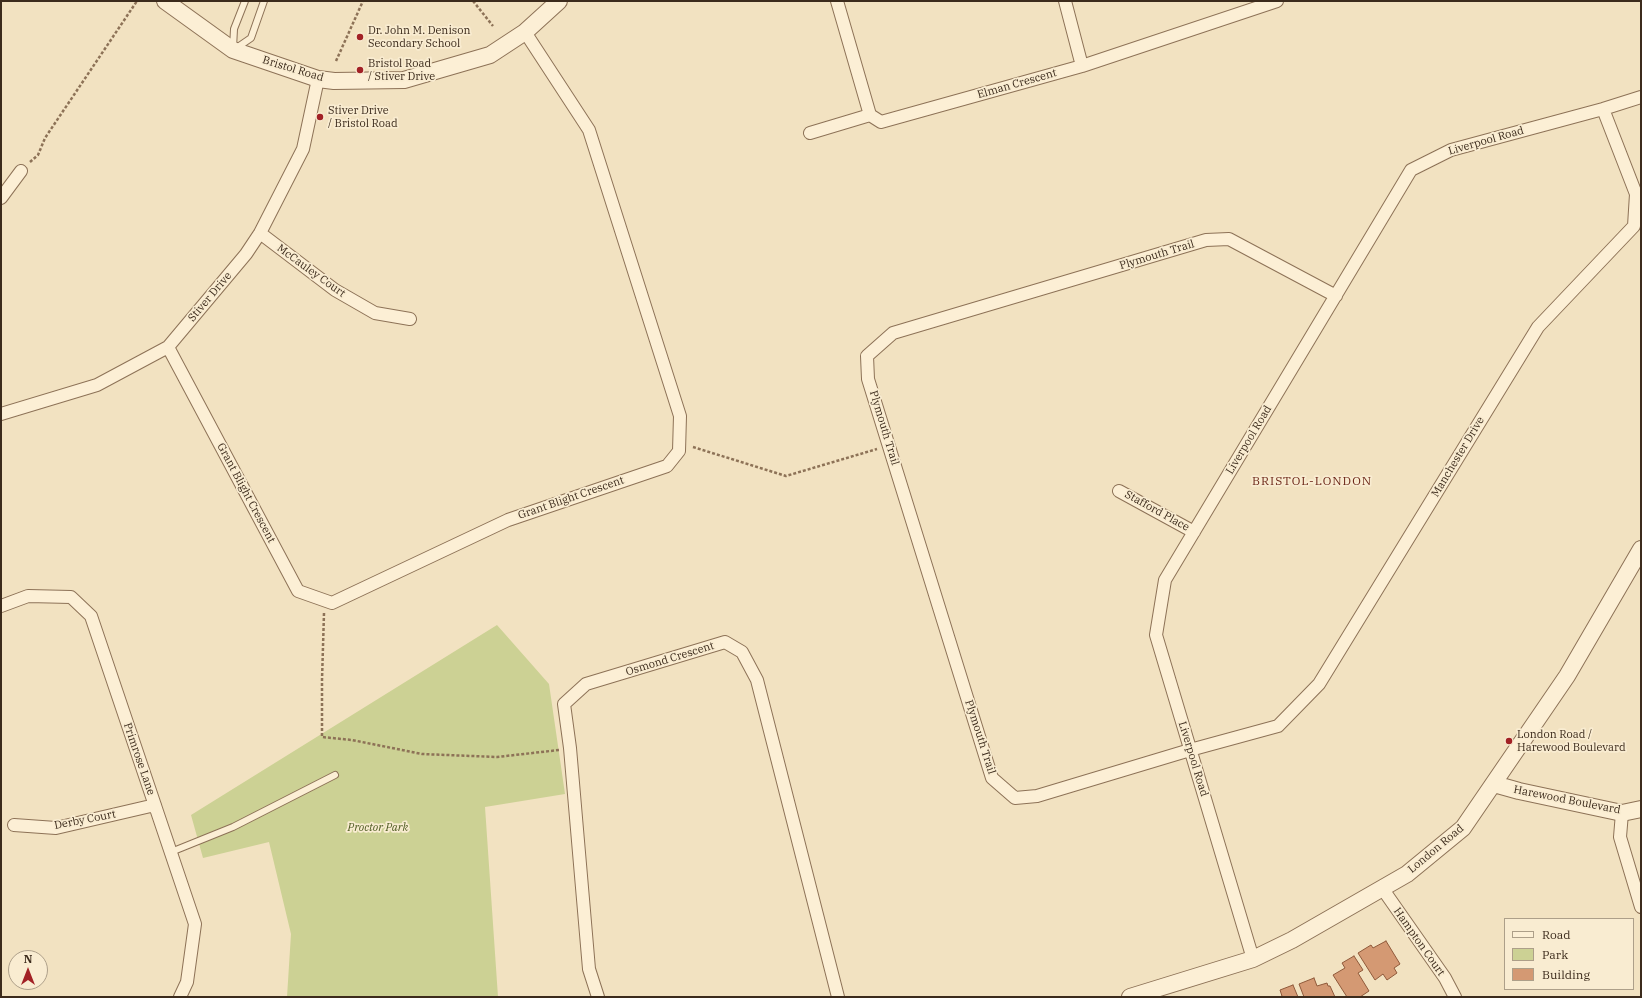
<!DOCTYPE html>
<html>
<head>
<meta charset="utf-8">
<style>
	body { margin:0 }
	#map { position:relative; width:1642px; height:998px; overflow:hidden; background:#f2e2c1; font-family:"IBM Plex Serif",serif }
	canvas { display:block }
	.frame { position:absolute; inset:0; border:2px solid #3c2b1c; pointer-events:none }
	.legend { position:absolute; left:1504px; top:918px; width:130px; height:72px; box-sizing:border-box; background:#f9ecd1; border:1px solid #ad9f89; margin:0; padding:5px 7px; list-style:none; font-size:12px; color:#3c2b1c }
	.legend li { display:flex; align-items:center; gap:8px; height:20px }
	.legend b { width:20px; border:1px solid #ad9f89 }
	.north { position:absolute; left:8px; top:950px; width:40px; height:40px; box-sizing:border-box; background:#f9ecd1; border:1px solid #ad9f89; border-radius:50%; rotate:0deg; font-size:11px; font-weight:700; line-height:16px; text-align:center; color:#3c2b1c }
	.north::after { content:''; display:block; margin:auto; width:14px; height:18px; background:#a22125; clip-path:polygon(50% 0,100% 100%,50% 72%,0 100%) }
</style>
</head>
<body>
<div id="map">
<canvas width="1642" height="998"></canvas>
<div class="frame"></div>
<ul class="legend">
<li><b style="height:5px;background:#fcefd5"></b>Road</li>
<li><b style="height:11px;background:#ccd194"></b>Park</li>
<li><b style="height:11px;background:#d49973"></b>Building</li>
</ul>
<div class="north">N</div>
</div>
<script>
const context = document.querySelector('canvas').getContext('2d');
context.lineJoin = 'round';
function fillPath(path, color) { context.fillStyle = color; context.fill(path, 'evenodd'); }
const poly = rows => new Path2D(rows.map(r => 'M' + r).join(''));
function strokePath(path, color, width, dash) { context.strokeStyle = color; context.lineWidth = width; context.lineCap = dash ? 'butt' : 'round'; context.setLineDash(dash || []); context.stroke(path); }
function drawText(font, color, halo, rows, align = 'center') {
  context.font = font + ' "IBM Plex Serif",serif'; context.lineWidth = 3.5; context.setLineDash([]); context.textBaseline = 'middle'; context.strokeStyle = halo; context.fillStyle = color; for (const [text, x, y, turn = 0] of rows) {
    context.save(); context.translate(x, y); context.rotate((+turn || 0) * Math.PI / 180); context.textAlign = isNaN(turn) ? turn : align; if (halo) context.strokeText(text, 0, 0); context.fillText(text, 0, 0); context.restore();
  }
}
const green = poly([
	[497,625,549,684,565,794,485,807,498,997,287,997,291,934,269,842,203,858,191,815]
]);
const building = poly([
	[1386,941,1400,964,1394,968,1397,973,1387,980,1383,974,1375,980,1358,953,1371,945,1373,948,1386,941],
	[1354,956,1363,970,1358,973,1369,991,1360,997,1347,997,1333,975,1345,968,1342,963,1354,956],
	[1314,978,1317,986,1327,983,1328,986,1330,986,1335,997,1304,997,1299,984,1314,978],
	[1293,985,1298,997,1279,997,1282,996,1280,990,1293,985]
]);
const path = poly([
	[473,1,493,26],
	[336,61,363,1],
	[30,162,38,155,45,138,137,1],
	[693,447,786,476,877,449],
	[324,613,322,680,322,737,352,740,422,754,497,757,559,750]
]);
const service = poly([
	[233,48,234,29,245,1],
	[235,49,251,38,264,1],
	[171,852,233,827,335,775]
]);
const minor = poly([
	[837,1,870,115,881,122,1082,66,1277,1],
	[1065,1,1082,66],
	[810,133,870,115],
	[1,198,21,171],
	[260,233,335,290,375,313,410,319],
	[1336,296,1229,239,1206,240,893,333,867,356,868,379,992,778,1015,798,1037,796,1190,750,1278,726,1319,684,1538,327,1634,226,1636,194,1603,109],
	[168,347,298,591,332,603,508,520,667,466,679,451,680,416,589,130,525,32],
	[1,414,97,385,168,347,246,254,260,233,303,149,318,79],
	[1119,491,1194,532],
	[1,606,28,596,71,597,91,616,195,924,187,982,180,997],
	[1622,813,1620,837,1641,907],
	[14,825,56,828,155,805],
	[1382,888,1445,978,1455,997],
	[1253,959,1156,635,1165,580,1411,170,1451,150,1603,109,1641,97],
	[598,997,589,969,570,748,564,704,586,684,725,642,742,652,757,680,838,997]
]);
const tertiary = poly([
	[165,1,233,50,318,79,334,81,404,80,490,55,525,32,559,1],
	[1494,784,1519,791,1622,813,1641,809],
	[1130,997,1253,959,1292,940,1407,874,1463,828,1567,676,1641,549]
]);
const markers = [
	[360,37,4,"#a22125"],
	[360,70,4,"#a22125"],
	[320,117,4,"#a22125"],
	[1509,741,4,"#a22125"]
];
const poiNames = [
	["Dr. John M. Denison",368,31],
	["Secondary School",368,44],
	["Bristol Road",368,64],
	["/ Stiver Drive",368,77],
	["Stiver Drive",328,111],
	["/ Bristol Road",328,124],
	["London Road /",1517,735],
	["Harewood Boulevard",1517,748]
];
const streetNames = [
	["Bristol Road",293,69,17],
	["Elman Crescent",1017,84,-16],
	["Liverpool Road",1486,141,-16],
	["Plymouth Trail",1157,255,-17],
	["McCauley Court",311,271,36],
	["Stiver Drive",210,297,-50],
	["Plymouth Trail",884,428,73],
	["Liverpool Road",1249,440,-59],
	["Manchester Drive",1458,457,-59],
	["Grant Blight Crescent",246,493,62],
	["Grant Blight Crescent",571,498,-19],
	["Stafford Place",1157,511,29],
	["Osmond Crescent",670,659,-17],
	["Plymouth Trail",980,737,72],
	["Primrose Lane",139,759,71],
	["Liverpool Road",1193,759,73],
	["Harewood Boulevard",1567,800,11],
	["Derby Court",85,820,-11],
	["London Road",1436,849,-40],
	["Hampton Court",1419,942,55]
];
const parkNames = [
	["Proctor Park",378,828]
];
const neighbourhoodNames = [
	["BRISTOL-LONDON",1312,482]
];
fillPath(green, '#ccd194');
fillPath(building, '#d49973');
strokePath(building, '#8f593a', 1);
strokePath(service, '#8d7257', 8);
strokePath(minor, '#8d7257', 14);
strokePath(tertiary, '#8d7257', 18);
strokePath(path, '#8d7257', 2.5, [3, 2]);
strokePath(service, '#fcefd5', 6);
strokePath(minor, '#fcefd5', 12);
strokePath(tertiary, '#fcefd5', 16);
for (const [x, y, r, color] of markers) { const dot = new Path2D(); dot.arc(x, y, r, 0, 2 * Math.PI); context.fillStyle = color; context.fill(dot); strokePath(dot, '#f9ecd1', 1.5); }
drawText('11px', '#3c2b1c', '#f9ecd1', poiNames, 'left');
drawText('11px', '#3c2b1c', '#f9ecd1', streetNames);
drawText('italic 11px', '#4d5a21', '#f9ecd1', parkNames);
context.letterSpacing = '1px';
drawText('12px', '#6c2718', '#f9ecd1', neighbourhoodNames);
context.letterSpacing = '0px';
</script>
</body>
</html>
